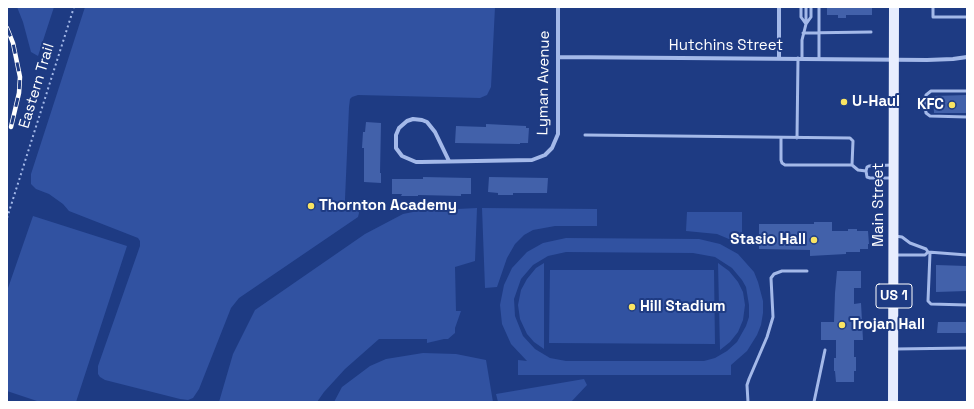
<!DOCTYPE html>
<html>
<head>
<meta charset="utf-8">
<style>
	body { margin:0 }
	#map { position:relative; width:974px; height:409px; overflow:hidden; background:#1e3b83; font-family:"Space Grotesk",sans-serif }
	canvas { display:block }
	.frame { position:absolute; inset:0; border:8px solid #fff; pointer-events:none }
</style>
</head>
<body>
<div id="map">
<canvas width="974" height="409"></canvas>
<div class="frame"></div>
</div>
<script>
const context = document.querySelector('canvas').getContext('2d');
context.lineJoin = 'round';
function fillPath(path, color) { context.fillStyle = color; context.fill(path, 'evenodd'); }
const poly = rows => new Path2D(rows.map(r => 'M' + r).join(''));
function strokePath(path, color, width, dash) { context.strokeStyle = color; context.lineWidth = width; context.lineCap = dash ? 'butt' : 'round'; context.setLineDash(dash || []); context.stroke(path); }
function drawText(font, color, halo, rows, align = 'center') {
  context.font = font + ' "Space Grotesk",sans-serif'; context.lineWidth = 4; context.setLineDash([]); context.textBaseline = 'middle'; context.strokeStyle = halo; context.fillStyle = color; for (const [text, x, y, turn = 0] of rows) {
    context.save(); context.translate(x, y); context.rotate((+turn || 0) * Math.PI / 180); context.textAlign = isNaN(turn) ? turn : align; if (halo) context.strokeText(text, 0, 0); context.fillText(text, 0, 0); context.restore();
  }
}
const green = poly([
	[17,7,54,7,38,56,31,52,23,22],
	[85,7,495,7,491,87,487,95,480,98,358,95,352,97,350,99,349,107,345,199,345,203,348,206,358,209,359,213,358,217,239,298,231,308,199,389,193,398,188,400,180,399,105,380,100,377,98,374,98,366,140,246,140,241,138,238,69,211,63,204,49,194,36,189,31,184,31,174],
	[477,208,475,261,455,267,456,311,461,311,455,328,455,333,448,339,444,339,427,343,427,339,379,339,345,369,324,392,317,402,219,402,233,354,255,310,365,234,403,214,418,211],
	[482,208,597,209,597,226,555,226,533,230,524,235,515,244,507,258,497,287,485,288],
	[687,212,742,212,742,234,736,242,717,234,686,231],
	[33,216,127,246,76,402,40,402,7,391,7,291],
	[566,238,699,239,720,244,738,254,754,272,758,282,763,301,763,313,761,325,757,335,747,351,731,365,731,375,518,375,518,360,527,361,511,344,502,324,500,305,504,285,512,268,527,252,543,243],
	[566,252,693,253,715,257,732,268,742,280,746,287,749,305,749,317,746,326,737,342,727,351,715,358,704,361,566,361,550,358,535,349,523,336,515,316,514,299,521,279,533,265,548,256],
	[544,263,544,349,534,342,527,334,520,319,518,305,521,290,527,279,536,268],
	[718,263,729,271,738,282,743,292,745,305,743,320,738,332,730,342,720,350],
	[550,270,714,270,715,344,549,343],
	[423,353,456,354,486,360,493,402,334,402,342,387,370,366,386,359],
	[584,379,587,385,571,402,498,402,496,394]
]);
const building = poly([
	[827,7,872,7,872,15,846,15,846,18,838,18,838,15,827,15],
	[967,95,967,113,934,113,933,96],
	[366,122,381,123,380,173,381,173,381,183,364,182,364,148,362,148,363,132,365,132],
	[486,124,526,126,526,128,529,128,528,143,520,143,520,144,455,143,456,126,486,127],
	[423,177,471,178,471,194,461,194,461,196,418,195,418,196,401,196,402,194,392,194,392,179,423,179],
	[489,177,548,178,547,193,513,193,513,195,498,195,498,193,488,192],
	[814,222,832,222,832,231,848,231,848,229,857,229,857,231,868,231,869,244,868,244,868,249,860,249,860,252,846,252,846,254,810,256,810,250,759,249,759,224,814,224],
	[936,265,967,266,967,291,936,292],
	[837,271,861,271,861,288,854,288,854,304,861,303,863,340,854,340,854,357,856,357,856,371,854,371,854,382,836,382,835,371,834,371,834,358,836,358,836,340,821,340,821,322,834,322,835,293],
	[938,322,967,322,967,333,937,333]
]);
const path = poly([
	[7,218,74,7]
]);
const service = poly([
	[801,7,801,17,806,24],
	[819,7,819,59],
	[933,7,933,17,967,17],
	[806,24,811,17,811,7],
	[803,33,871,32],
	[802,58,802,40,806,24,806,7],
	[967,91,931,91,926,95,925,105,926,113,930,116,967,117],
	[585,135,850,138,853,141,852,165],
	[781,138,781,160,782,163,785,165,852,165,858,170,866,171],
	[797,138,798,58],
	[892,178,870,178,867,177,866,171,867,167,869,166,892,165],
	[895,236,902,237,910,243,926,249,928,252],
	[930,253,928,301,931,304,967,305],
	[896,255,925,255,928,252,967,255],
	[895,349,967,348],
	[748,402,747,385,749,379,767,337,773,317,771,278,774,274,782,271,807,271],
	[814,402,825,350]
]);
const minor = poly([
	[779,7,779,58],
	[558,57,927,60,953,59,967,57],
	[449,161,435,132,427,122,422,120,413,119,407,121,399,128,396,135,396,148,402,156,416,162,421,162,532,160,545,155,552,148,558,134,558,7]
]);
const primary = poly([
	[893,402,894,7]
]);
const rail = poly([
	[7,28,13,43,20,77,19,93,11,127]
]);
const markers = [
	[844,102,4,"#f9e463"],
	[952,105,4,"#f9e463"],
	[311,206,4,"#f9e463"],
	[814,240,4,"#f9e463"],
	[632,307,4,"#f9e463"],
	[842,325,4,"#f9e463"]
];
const shields = [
	[894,296,36]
];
const shieldNames = [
	["US 1",894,296]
];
const streetNames = [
	["Hutchins Street",726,46],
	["Lyman Avenue",544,83,-89],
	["Eastern Trail",37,86,-73],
	["Main Street",879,205,-90]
];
const poiNames = [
	["U-Haul",852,102],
	["KFC",944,105,"right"],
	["Thornton Academy",319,206],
	["Stasio Hall",806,240,"right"],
	["Hill Stadium",640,307],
	["Trojan Hall",850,325]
];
fillPath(green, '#3152a1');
fillPath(building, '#4261aa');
strokePath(path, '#a4b9e9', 2, [2, 3]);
strokePath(service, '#a4b9e9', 3);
strokePath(minor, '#a4b9e9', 4);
strokePath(primary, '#e7edfe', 10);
strokePath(rail, '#fff', 4.5);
strokePath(rail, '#1e3b83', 3, [9]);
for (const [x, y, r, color] of markers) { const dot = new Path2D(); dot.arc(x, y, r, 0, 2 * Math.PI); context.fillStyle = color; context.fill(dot); strokePath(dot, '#1e3b83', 1.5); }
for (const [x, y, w] of shields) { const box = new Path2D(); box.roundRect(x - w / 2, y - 12, w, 24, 3); context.fillStyle = '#1e3b83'; context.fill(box); strokePath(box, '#fff', 1); }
drawText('bold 14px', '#fff', null, shieldNames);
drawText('15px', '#fff', '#1e3b83', streetNames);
drawText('bold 15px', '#fff', '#1e3b83', poiNames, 'left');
</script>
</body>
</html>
